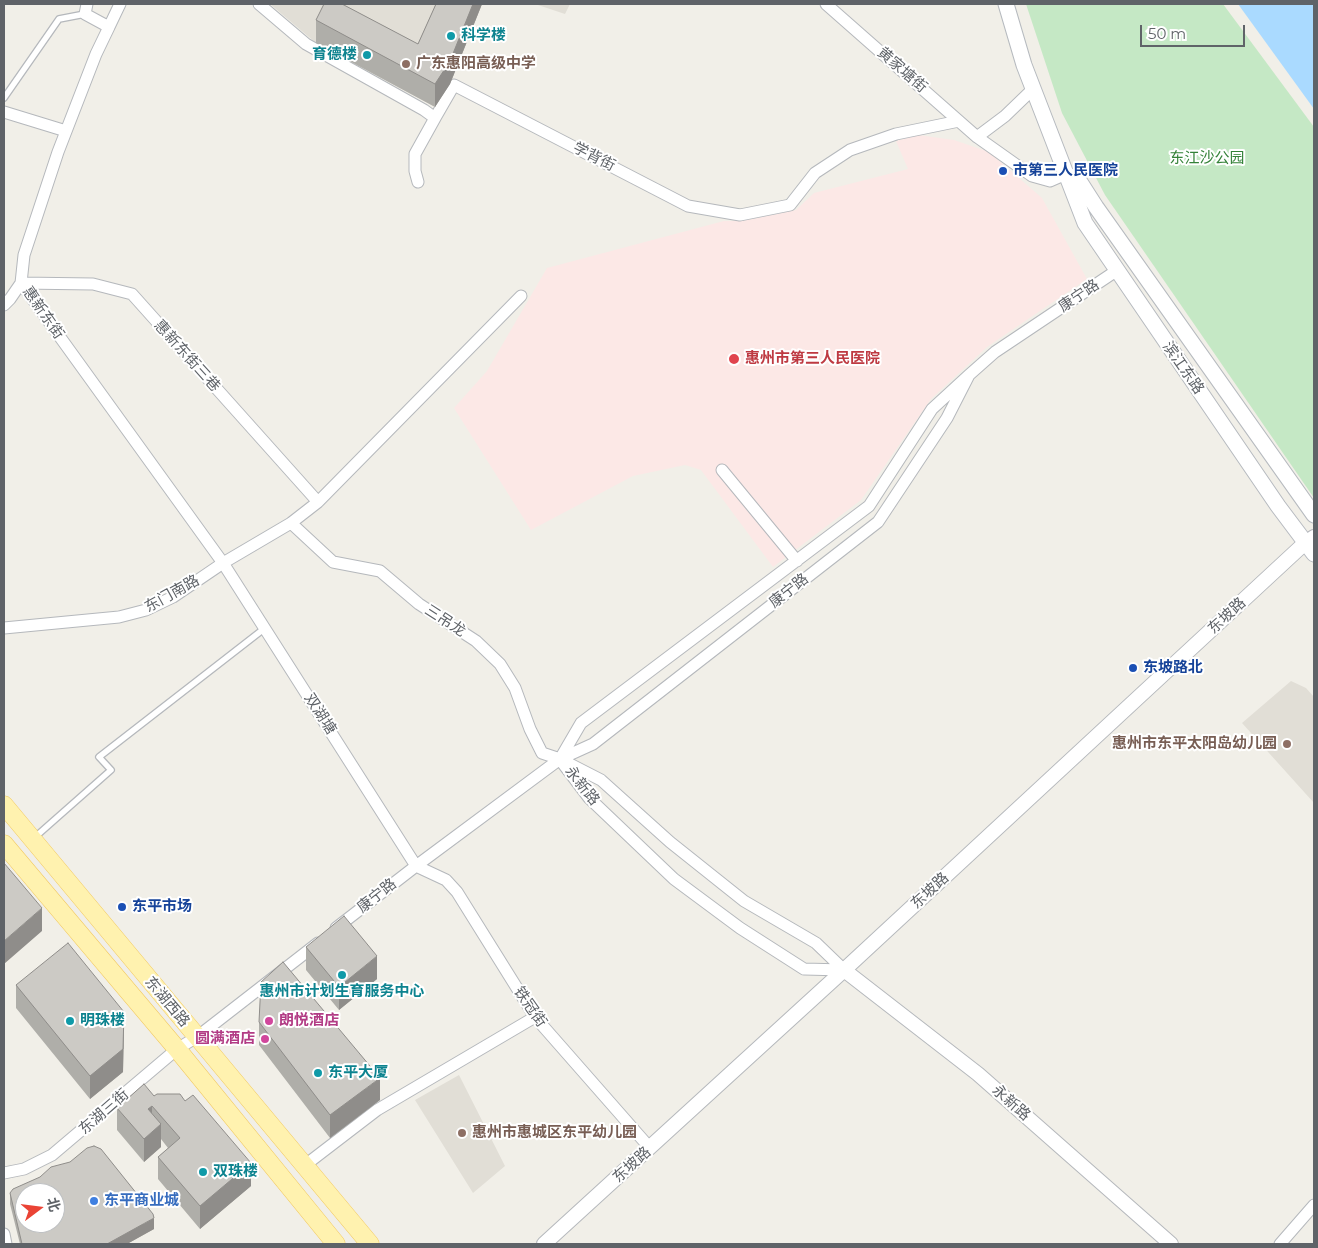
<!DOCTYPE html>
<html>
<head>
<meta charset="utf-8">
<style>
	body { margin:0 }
	#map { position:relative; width:1318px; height:1248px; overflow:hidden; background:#f1efe8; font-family:Montserrat,"Noto Sans SC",sans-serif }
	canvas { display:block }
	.frame { position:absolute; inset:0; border:5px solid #5f6368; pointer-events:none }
	.north { position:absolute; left:15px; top:1183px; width:50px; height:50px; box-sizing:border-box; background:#fff; border:1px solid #bfc1c3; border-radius:50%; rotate:75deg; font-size:14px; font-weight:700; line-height:20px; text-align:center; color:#5f6368 }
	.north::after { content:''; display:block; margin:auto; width:18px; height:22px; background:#ea4335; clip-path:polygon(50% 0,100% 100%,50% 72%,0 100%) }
	.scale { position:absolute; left:1140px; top:25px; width:105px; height:22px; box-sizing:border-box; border:2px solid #5f6368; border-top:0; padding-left:6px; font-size:15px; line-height:18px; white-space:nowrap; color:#5f6368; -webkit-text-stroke:4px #fff; paint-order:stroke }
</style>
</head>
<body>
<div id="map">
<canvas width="1318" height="1248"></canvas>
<div class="frame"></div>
<div class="north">北</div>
<div class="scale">50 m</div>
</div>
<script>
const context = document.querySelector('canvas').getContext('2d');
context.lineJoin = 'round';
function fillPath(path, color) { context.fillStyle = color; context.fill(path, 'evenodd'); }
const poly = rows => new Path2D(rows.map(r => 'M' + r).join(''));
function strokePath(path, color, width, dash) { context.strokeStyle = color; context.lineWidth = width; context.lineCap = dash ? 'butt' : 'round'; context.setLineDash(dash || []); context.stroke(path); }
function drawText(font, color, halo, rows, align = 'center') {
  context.font = font + ' Montserrat,"Noto Sans SC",sans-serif'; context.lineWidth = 4; context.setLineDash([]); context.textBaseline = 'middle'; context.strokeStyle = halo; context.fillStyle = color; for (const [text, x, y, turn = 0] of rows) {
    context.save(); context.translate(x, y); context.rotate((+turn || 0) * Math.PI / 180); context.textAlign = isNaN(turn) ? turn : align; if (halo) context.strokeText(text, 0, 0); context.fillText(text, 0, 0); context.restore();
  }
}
const education = poly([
	[270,4,482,4,450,84,435,107,316,43],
	[535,4,570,4,565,14],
	[1291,681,1306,688,1314,697,1314,803,1242,723],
	[459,1075,505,1166,473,1193,415,1100]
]);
const medical = poly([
	[918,135,954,140,989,152,1042,198,1087,279,987,347,931,399,861,500,773,567,701,470,685,465,633,476,531,530,454,408,487,371,547,268,724,221,742,221,796,210,814,193,908,169,896,141]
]);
const green = poly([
	[1026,4,1223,4,1314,127,1314,498,1105,195,1062,113]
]);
const water = poly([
	[1238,4,1314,4,1314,109]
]);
const service = poly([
	[4,98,59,19,85,14],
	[34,838,111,770,99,757,265,628]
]);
const minor = poly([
	[87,4,85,14,109,27,120,4],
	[259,4,306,44,424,110,435,118,454,85,688,206,740,215,790,205,815,173,850,150,896,134,959,121],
	[826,4,977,137,1032,176,1050,181,1066,174],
	[109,27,96,54,58,152,24,255,21,283,223,563,416,866,446,880,457,892,535,1017,650,1148],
	[4,112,66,131],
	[977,137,1005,116,1033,89],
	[418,182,415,171,415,154,435,118],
	[4,305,10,299,21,283,93,284,132,294,318,502],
	[722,470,797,561],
	[291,523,333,562,380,571,419,604,476,641,500,664,515,688,530,729,542,753,560,759,601,780,670,842,744,901,816,943,844,970],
	[4,628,119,617,146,610,173,597,223,563,291,523,318,502,521,296],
	[560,759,581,723,869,506,932,409,969,375,995,352,1116,271],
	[561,761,589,798,674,879,740,928,804,969,844,970],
	[336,928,416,866,560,759,593,744,878,522,947,418,969,375],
	[304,1166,377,1110,535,1017],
	[4,1173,24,1169,52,1155,177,1049,197,1037,318,943],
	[4,1234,6,1244],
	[1280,1244,1314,1205]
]);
const tertiary = poly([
	[844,970,978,1074,1171,1244],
	[544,1244,844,970,1305,543,1314,537]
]);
const secondary = poly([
	[1006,4,1024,65,1085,223,1278,506,1314,554],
	[1066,174,1080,182,1096,207,1314,515]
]);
const primary = poly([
	[4,805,370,1244],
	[4,844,177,1049,336,1244]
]);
const wall = poly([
	[436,4,482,4,450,84,435,107,316,43,316,20,418,44],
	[306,947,377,979,339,1010,306,970],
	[16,985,124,1035,123,1072,90,1099,16,1008],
	[259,1022,380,1100,330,1138,259,1045],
	[154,1096,185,1101,251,1186,200,1229,158,1179,158,1157,168,1148,161,1139,161,1147,144,1162,117,1130,117,1108],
	[40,1177,154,1229,127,1244,20,1244,10,1204,10,1193]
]);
const shadedWall = poly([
	[473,4,482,4,450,84,435,107,435,84],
	[42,908,42,931,4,964,4,941],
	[377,956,377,979,339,1010,339,987],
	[124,1012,123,1072,90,1099,90,1076],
	[380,1078,380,1100,330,1138,330,1115],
	[152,1106,152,1128,148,1109],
	[161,1124,161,1147,144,1162,144,1139],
	[251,1163,251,1186,200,1229,200,1206],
	[154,1218,154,1229,127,1244,107,1244]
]);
const building = poly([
	[324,4,342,4,418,44,436,4,473,4,450,61,435,84,316,20,324,4],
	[4,863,42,908,4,941,4,863],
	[344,916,377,956,339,987,306,947,344,916],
	[68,943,124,1012,123,1049,90,1076,16,985,68,943],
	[283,962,380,1078,330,1115,259,1022,261,982,283,962],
	[144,1084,154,1096,157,1094,180,1094,185,1101,193,1095,251,1163,200,1206,158,1157,180,1138,152,1106,148,1109,161,1124,144,1139,117,1108,144,1084],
	[94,1146,101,1149,153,1214,154,1218,107,1244,22,1244,10,1193,13,1189,40,1177,51,1167,70,1162,87,1148,94,1146],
	[25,1193,55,1193,55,1223,25,1223,25,1193]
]);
const markers = [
	[451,36,5,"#0f9aa8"],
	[367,55,5,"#0f9aa8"],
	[406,64,5,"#8d6e63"],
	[1003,171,5,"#1a4fb4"],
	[734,359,6,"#e0444e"],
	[1133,668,5,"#1a4fb4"],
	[1287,744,5,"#8d6e63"],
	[122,907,5,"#1a4fb4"],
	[342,975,5,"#0f9aa8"],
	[70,1021,5,"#0f9aa8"],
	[269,1021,5,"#d1479c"],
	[265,1039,5,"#d1479c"],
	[318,1073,5,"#0f9aa8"],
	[462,1133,5,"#8d6e63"],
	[203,1172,5,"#0f9aa8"],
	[94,1201,5,"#3f7fe0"]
];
const cultureNames = [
	["科学楼",461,36],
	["育德楼",357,55,"right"],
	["惠州市计划生育服务中心",342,992,"center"],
	["明珠楼",80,1021],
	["东平大厦",328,1073],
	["双珠楼",213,1172]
];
const educationNames = [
	["广东惠阳高级中学",416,64],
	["惠州市东平太阳岛幼儿园",1277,744,"right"],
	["惠州市惠城区东平幼儿园",472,1133]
];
const streetNames = [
	["黄家塘街",902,70,41],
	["学背街",594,157,27],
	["康宁路",1079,296,-34],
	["惠新东街",43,313,55],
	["惠新东街三巷",187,356,48],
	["滨江东路",1183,368,55],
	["康宁路",789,591,-38],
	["东门南路",172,594,-29],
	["东坡路",1227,616,-43],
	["三吊龙",445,621,33],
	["双湖塘",320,714,57],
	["永新路",582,786,51],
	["东坡路",930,891,-43],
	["康宁路",377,896,-38],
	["东湖西路",167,1002,50],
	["铁冠街",530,1007,55],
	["永新路",1011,1103,41],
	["东湖三街",104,1112,-41],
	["东坡路",632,1165,-42]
];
const parkNames = [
	["东江沙公园",1207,159]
];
const transitNames = [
	["市第三人民医院",1013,171],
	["东坡路北",1143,668],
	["东平市场",132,907]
];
const healthNames = [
	["惠州市第三人民医院",745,359]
];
const hotelNames = [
	["朗悦酒店",279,1021],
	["圆满酒店",255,1039,"right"]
];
const shopNames = [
	["东平商业城",104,1201]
];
fillPath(education, '#e1ded6');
fillPath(medical, '#fce8e6');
fillPath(green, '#c5e8c5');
fillPath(water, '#aadaff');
strokePath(service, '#b5b8bc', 8);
strokePath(minor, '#b5b8bc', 13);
strokePath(tertiary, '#b5b8bc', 16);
strokePath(secondary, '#b6babf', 17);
strokePath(primary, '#f2c960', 19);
strokePath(service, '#fff', 5.5);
strokePath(minor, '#fff', 11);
strokePath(tertiary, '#fff', 14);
strokePath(secondary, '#fff', 15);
strokePath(primary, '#fff2af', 18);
fillPath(wall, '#afaea9');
fillPath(shadedWall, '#8f8d8a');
fillPath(building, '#cccac5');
strokePath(building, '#8f8d8a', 1);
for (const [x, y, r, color] of markers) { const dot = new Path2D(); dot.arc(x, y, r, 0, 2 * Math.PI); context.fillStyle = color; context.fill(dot); strokePath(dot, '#fff', 2); }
drawText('bold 15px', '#0d838f', '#fff', cultureNames, 'left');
drawText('bold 15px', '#785e54', '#fff', educationNames, 'left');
drawText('15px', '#5f6368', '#fff', streetNames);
drawText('15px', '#348238', '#fff', parkNames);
drawText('bold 15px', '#164399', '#fff', transitNames, 'left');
drawText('bold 15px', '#be3a42', '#fff', healthNames, 'left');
drawText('bold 15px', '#b23c85', '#fff', hotelNames, 'left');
drawText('bold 15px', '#366cbe', '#fff', shopNames, 'left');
</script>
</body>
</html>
